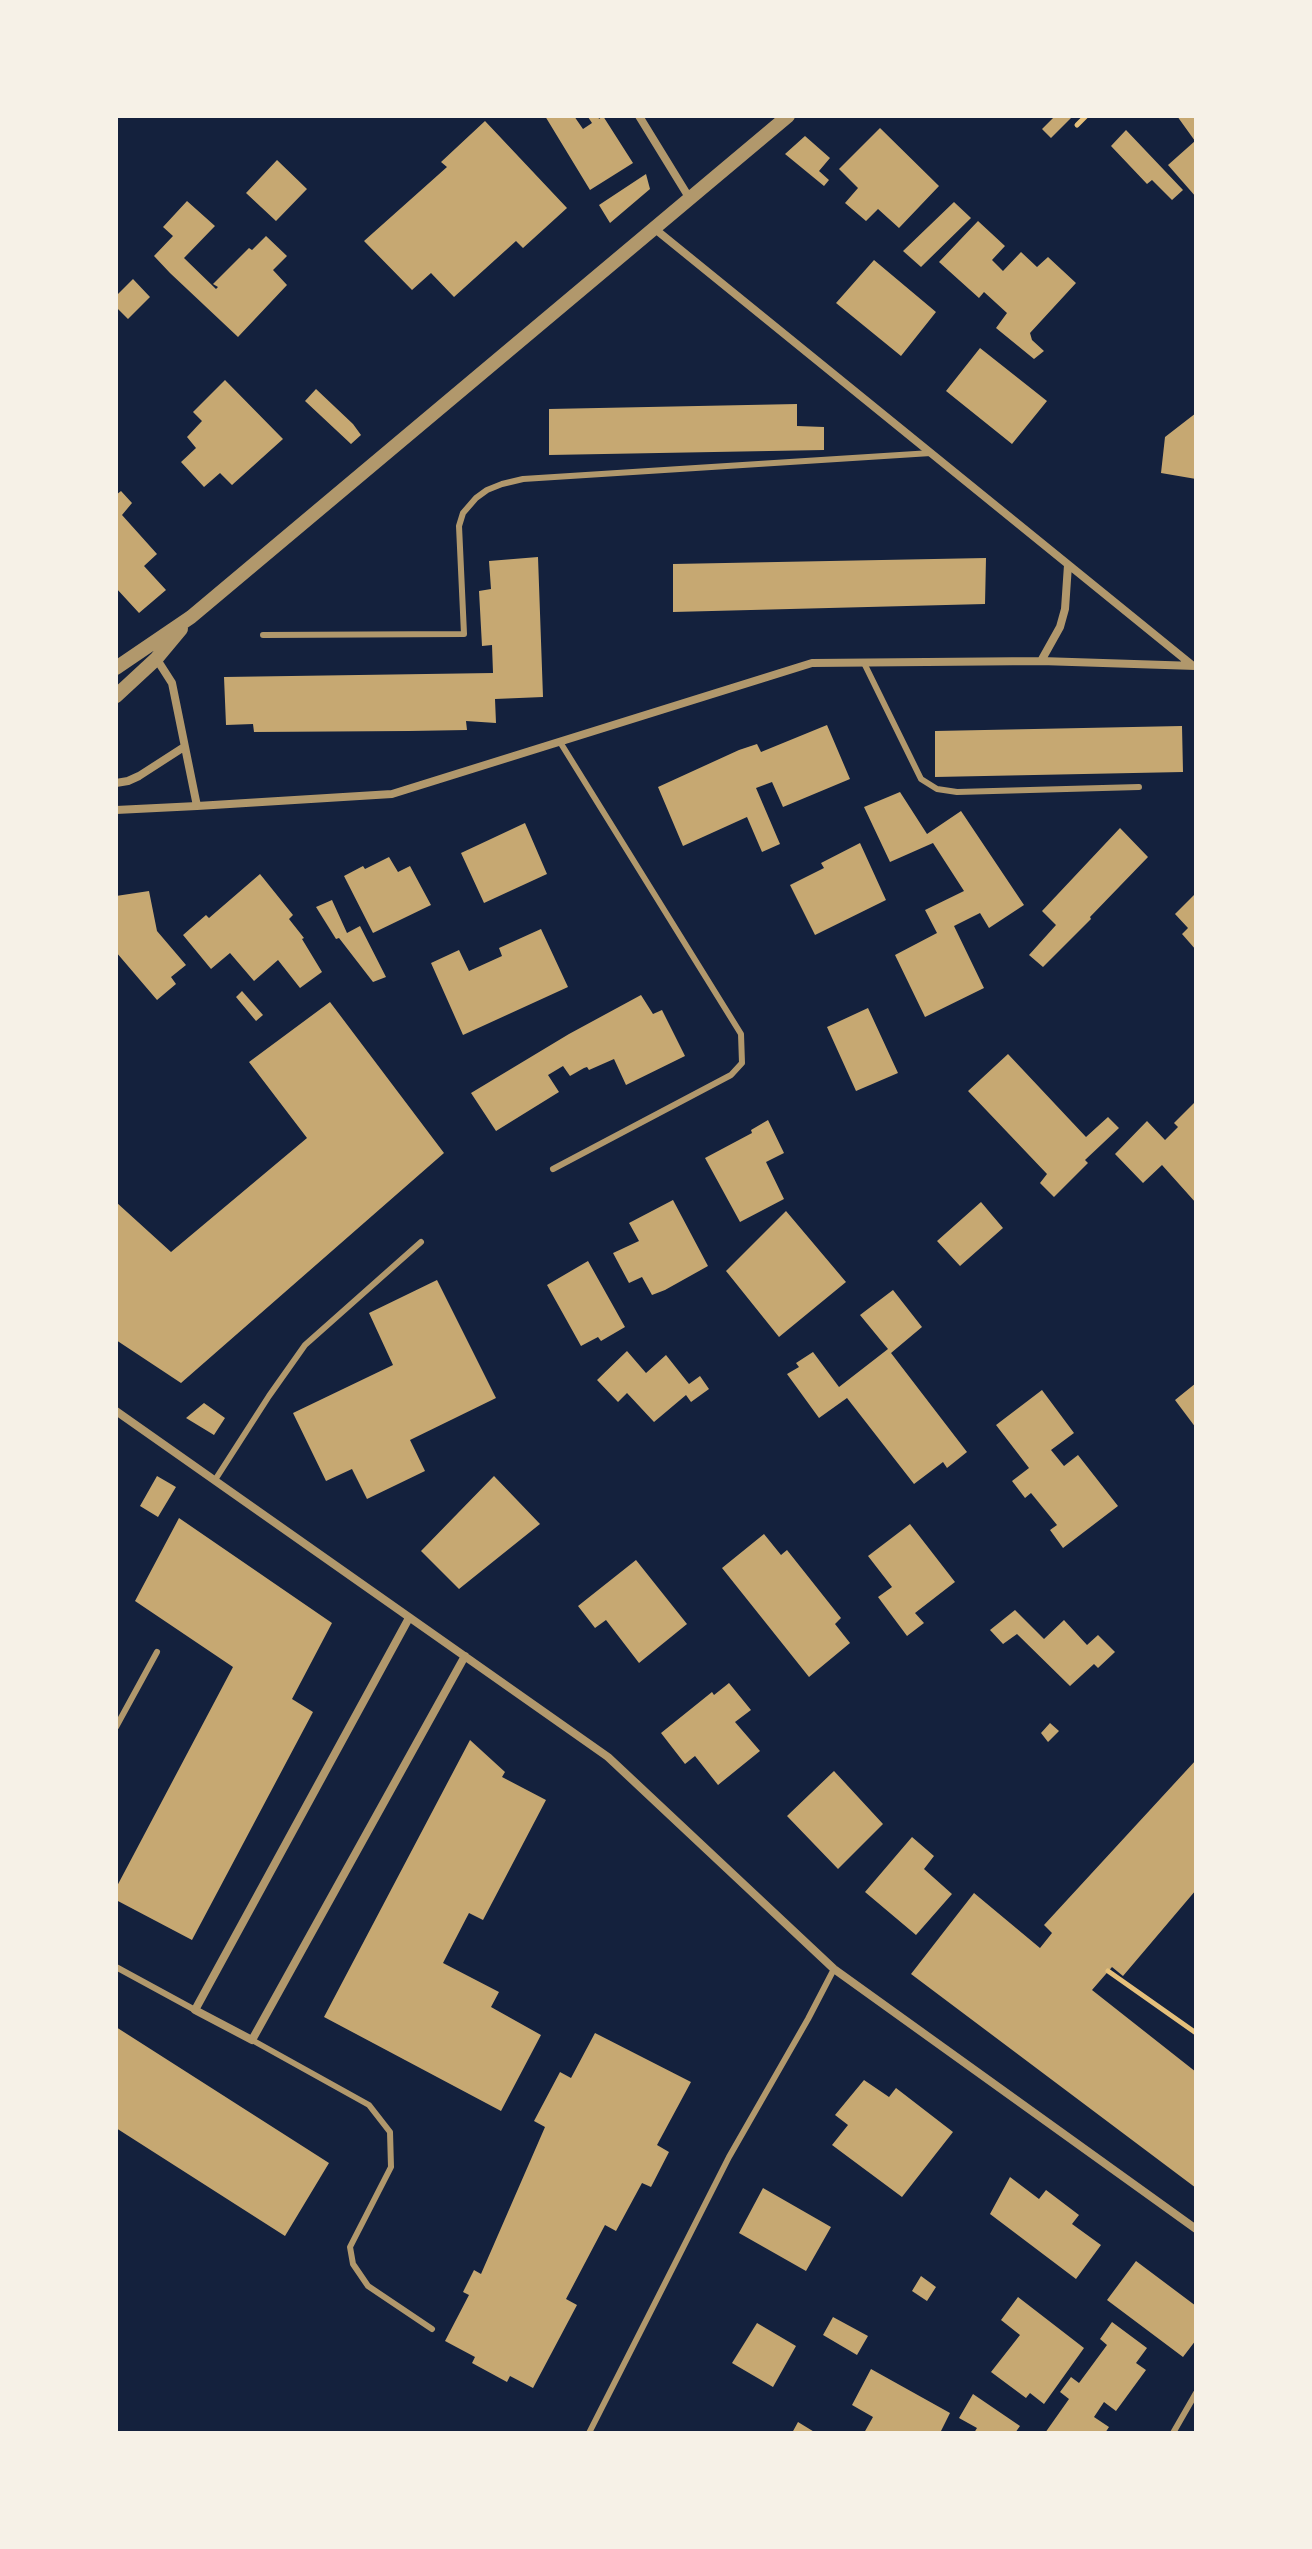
<!DOCTYPE html>
<html>
<head>
<meta charset="utf-8">
<style>
	body { margin:0 }
	#map { position:relative; width:1312px; height:2549px; overflow:hidden; background:#14213d; font-family:Ubuntu,sans-serif }
	canvas { display:block }
	.frame { position:absolute; inset:0; border:118px solid #f6f1e7; pointer-events:none }
</style>
</head>
<body>
<div id="map">
<canvas width="1312" height="2549"></canvas>
<div class="frame"></div>
</div>
<script>
const context = document.querySelector('canvas').getContext('2d');
context.lineJoin = 'round';
function fillPath(path, color) { context.fillStyle = color; context.fill(path, 'evenodd'); }
const poly = rows => new Path2D(rows.map(r => 'M' + r).join(''));
function strokePath(path, color, width, dash) { context.strokeStyle = color; context.lineWidth = width; context.lineCap = dash ? 'butt' : 'round'; context.setLineDash(dash || []); context.stroke(path); }
const building = poly([
	[545,116,574,116,583,129,592,123,588,117,590,116,598,116,599,119,603,116,633,163,590,190],
	[1055,116,1073,116,1051,138,1042,129],
	[1177,116,1196,116,1196,197,1168,165,1195,141],
	[485,121,567,208,523,248,516,241,454,297,431,273,412,290,364,241,447,167,441,162],
	[880,128,939,186,899,228,878,209,866,221,845,203,858,188,839,169],
	[1126,130,1183,190,1172,200,1152,180,1147,184,1111,146],
	[805,136,830,158,819,171,829,180,824,186,785,154],
	[277,160,307,189,276,221,246,193],
	[646,174,650,189,610,223,599,205],
	[187,201,215,226,184,258,216,289,218,287,213,284,249,248,252,250,266,236,287,256,273,270,287,285,238,337,170,273,154,256,173,236,163,227],
	[954,202,971,218,921,267,903,251],
	[978,221,1005,246,992,260,1003,271,1021,252,1037,267,1048,257,1076,283,1030,333,1032,340,1044,351,1034,359,996,328,1007,313,984,292,979,298,939,262],
	[874,260,936,312,901,356,836,303],
	[133,279,150,297,128,319,116,307,116,296],
	[980,348,1047,401,1012,444,946,391],
	[225,380,283,439,232,485,220,473,204,487,181,462,196,448,187,437,202,421,193,412],
	[316,389,353,424,361,435,351,444,305,401],
	[797,404,797,426,824,427,824,450,549,455,549,409],
	[1196,413,1196,479,1161,473,1165,437],
	[121,491,132,503,122,515,157,554,144,566,166,590,139,613,116,588,116,495],
	[538,557,543,697,495,699,496,723,466,721,467,730,409,731,254,732,253,724,226,725,224,677,493,673,492,645,482,646,479,591,491,589,489,561],
	[986,558,985,604,673,612,673,564],
	[827,725,850,779,783,807,772,782,756,788,780,844,762,852,747,817,683,846,658,787,739,750,757,744,761,752],
	[1182,726,1183,772,935,777,935,731],
	[900,792,927,834,961,811,1024,905,989,928,980,913,954,926,984,988,925,1017,895,955,937,933,925,910,964,891,933,843,890,862,864,807],
	[525,823,547,874,484,903,461,853],
	[1120,828,1148,857,1090,917,1091,919,1043,967,1029,955,1056,925,1042,911],
	[860,843,886,900,815,935,790,885,824,868,821,863],
	[389,857,398,872,410,866,431,905,373,933,344,876,363,866,365,869],
	[260,874,293,915,289,919,304,938,302,939,322,972,300,988,278,960,254,981,230,953,211,969,183,935,206,915,209,918],
	[149,891,157,931,186,965,171,977,176,984,157,1000,116,952,116,896],
	[1196,893,1196,950,1182,934,1188,928,1175,914],
	[332,900,347,933,360,926,386,977,373,982,339,938,336,939,316,907],
	[541,929,568,987,463,1035,431,963,459,950,469,971,502,956,499,948],
	[242,991,263,1015,256,1021,236,997],
	[641,995,653,1014,662,1010,685,1056,626,1085,614,1059,589,1070,587,1067,584,1068,570,1076,563,1066,548,1075,559,1092,496,1131,471,1093,569,1034],
	[330,1002,444,1153,181,1383,116,1340,116,1202,171,1252,307,1138,249,1062],
	[868,1008,898,1073,856,1091,827,1027],
	[1008,1054,1086,1137,1108,1117,1119,1128,1085,1160,1088,1163,1054,1197,1040,1183,1047,1174,968,1091],
	[1194,1103,1196,1104,1196,1203,1162,1165,1143,1183,1115,1154,1147,1121,1165,1140,1178,1127,1174,1123],
	[768,1120,784,1153,766,1162,784,1199,740,1222,705,1158,752,1133,751,1130],
	[673,1200,708,1266,665,1290,652,1295,642,1277,629,1283,613,1253,639,1241,629,1223],
	[981,1202,1003,1228,960,1266,937,1241],
	[786,1211,846,1282,779,1337,726,1271],
	[588,1261,625,1327,601,1341,598,1337,581,1346,547,1285],
	[437,1280,496,1398,410,1440,425,1471,367,1499,352,1469,326,1481,293,1413,393,1365,369,1313],
	[893,1290,922,1327,891,1353,967,1452,947,1468,943,1462,914,1484,847,1398,819,1418,787,1374,799,1367,796,1363,813,1352,839,1387,888,1349,860,1315],
	[627,1351,646,1373,666,1355,689,1384,700,1376,709,1389,691,1402,686,1395,654,1422,627,1393,618,1402,597,1380],
	[1196,1383,1196,1428,1175,1400],
	[1042,1390,1074,1433,1051,1450,1064,1466,1078,1455,1118,1506,1063,1548,1050,1530,1057,1525,1031,1493,1025,1498,1012,1481,1029,1468,996,1425],
	[204,1403,225,1418,214,1435,186,1418],
	[157,1476,176,1487,158,1517,140,1506],
	[494,1476,540,1524,459,1589,421,1551],
	[179,1518,332,1623,292,1699,313,1712,192,1940,116,1900,116,1888,233,1667,135,1601],
	[910,1524,955,1582,915,1613,924,1623,907,1636,878,1597,892,1587,868,1556],
	[764,1534,781,1555,787,1550,841,1618,835,1624,850,1643,809,1677,722,1568],
	[636,1560,687,1624,639,1663,606,1620,595,1628,578,1606],
	[1015,1610,1044,1639,1064,1620,1087,1645,1098,1635,1115,1652,1098,1668,1094,1664,1070,1686,1017,1634,1003,1644,990,1630],
	[729,1683,751,1710,735,1722,760,1751,718,1785,695,1756,685,1764,661,1733,712,1692,714,1695],
	[1050,1723,1059,1731,1048,1742,1041,1733],
	[470,1740,505,1772,502,1777,546,1800,483,1920,469,1913,443,1963,499,1992,491,2007,541,2035,501,2111,324,2017],
	[1196,1760,1196,1890,1123,1976,1112,1967,1092,1990,1196,2072,1196,2188,911,1974,974,1893,1040,1948,1052,1933,1044,1925],
	[834,1771,883,1824,838,1869,787,1816],
	[912,1837,934,1856,924,1869,952,1894,916,1935,865,1892],
	[116,2027,329,2163,285,2236,116,2128],
	[595,2033,691,2082,657,2145,669,2152,651,2187,642,2183,616,2231,605,2225,566,2299,577,2305,533,2388,510,2376,507,2382,472,2363,475,2357,445,2341,469,2295,463,2292,474,2270,481,2274,545,2127,534,2121,560,2072,571,2078],
	[864,2080,889,2097,896,2088,953,2132,902,2197,832,2145,848,2125,835,2115],
	[1010,2177,1039,2199,1046,2190,1079,2215,1072,2224,1101,2245,1076,2279,990,2214],
	[763,2188,831,2227,806,2271,739,2233],
	[1136,2261,1196,2306,1196,2340,1183,2357,1107,2300],
	[921,2276,936,2287,927,2301,912,2291],
	[1018,2297,1084,2348,1044,2404,1030,2393,1026,2398,991,2372,1020,2335,1001,2320],
	[833,2317,868,2336,857,2355,823,2335],
	[1112,2322,1147,2348,1136,2363,1146,2370,1116,2411,1104,2402,1094,2417,1109,2427,1105,2433,1045,2433,1069,2399,1060,2392,1071,2377,1079,2383,1107,2345,1100,2339],
	[757,2323,796,2346,773,2387,732,2363],
	[871,2369,950,2413,940,2433,864,2433,873,2417,852,2405],
	[973,2394,1020,2426,1015,2433,974,2433,977,2428,959,2418],
	[798,2422,816,2433,792,2433]
]);
const path = poly([
	[1077,125,1086,116],
	[1108,1971,1196,2033]
]);
const service = poly([
	[263,635,464,634,459,526,463,513,476,498,487,490,502,484,523,479,931,453],
	[864,663,921,779,937,789,957,792,1139,787],
	[553,1169,731,1075,742,1063,741,1034,560,742],
	[215,1480,269,1396,305,1345,421,1242],
	[116,1727,157,1652],
	[116,1967,195,2010],
	[252,2040,369,2105,390,2132,391,2167,350,2247,353,2264,368,2286,432,2329],
	[589,2433,729,2157,808,2019,834,1969],
	[1173,2433,1196,2393]
]);
const minor = poly([
	[639,116,690,199],
	[655,229,1192,665],
	[156,658,172,683,197,806,392,794,812,663,1041,661,1196,666],
	[1041,661,1060,627,1065,609,1068,565],
	[116,783,128,781,139,776,184,747],
	[116,810,197,806],
	[116,1411,608,1757,834,1969,1196,2229],
	[409,1618,195,2010,252,2040,465,1656]
]);
const tertiary = poly([
	[116,668,191,617,788,116],
	[116,696,156,659,181,629]
]);
fillPath(building, '#c6a872');
strokePath(path, '#e5c07b', 5);
strokePath(service, '#b1986c', 6);
strokePath(minor, '#b1986c', 8);
strokePath(tertiary, '#b1986c', 14);
</script>
</body>
</html>
